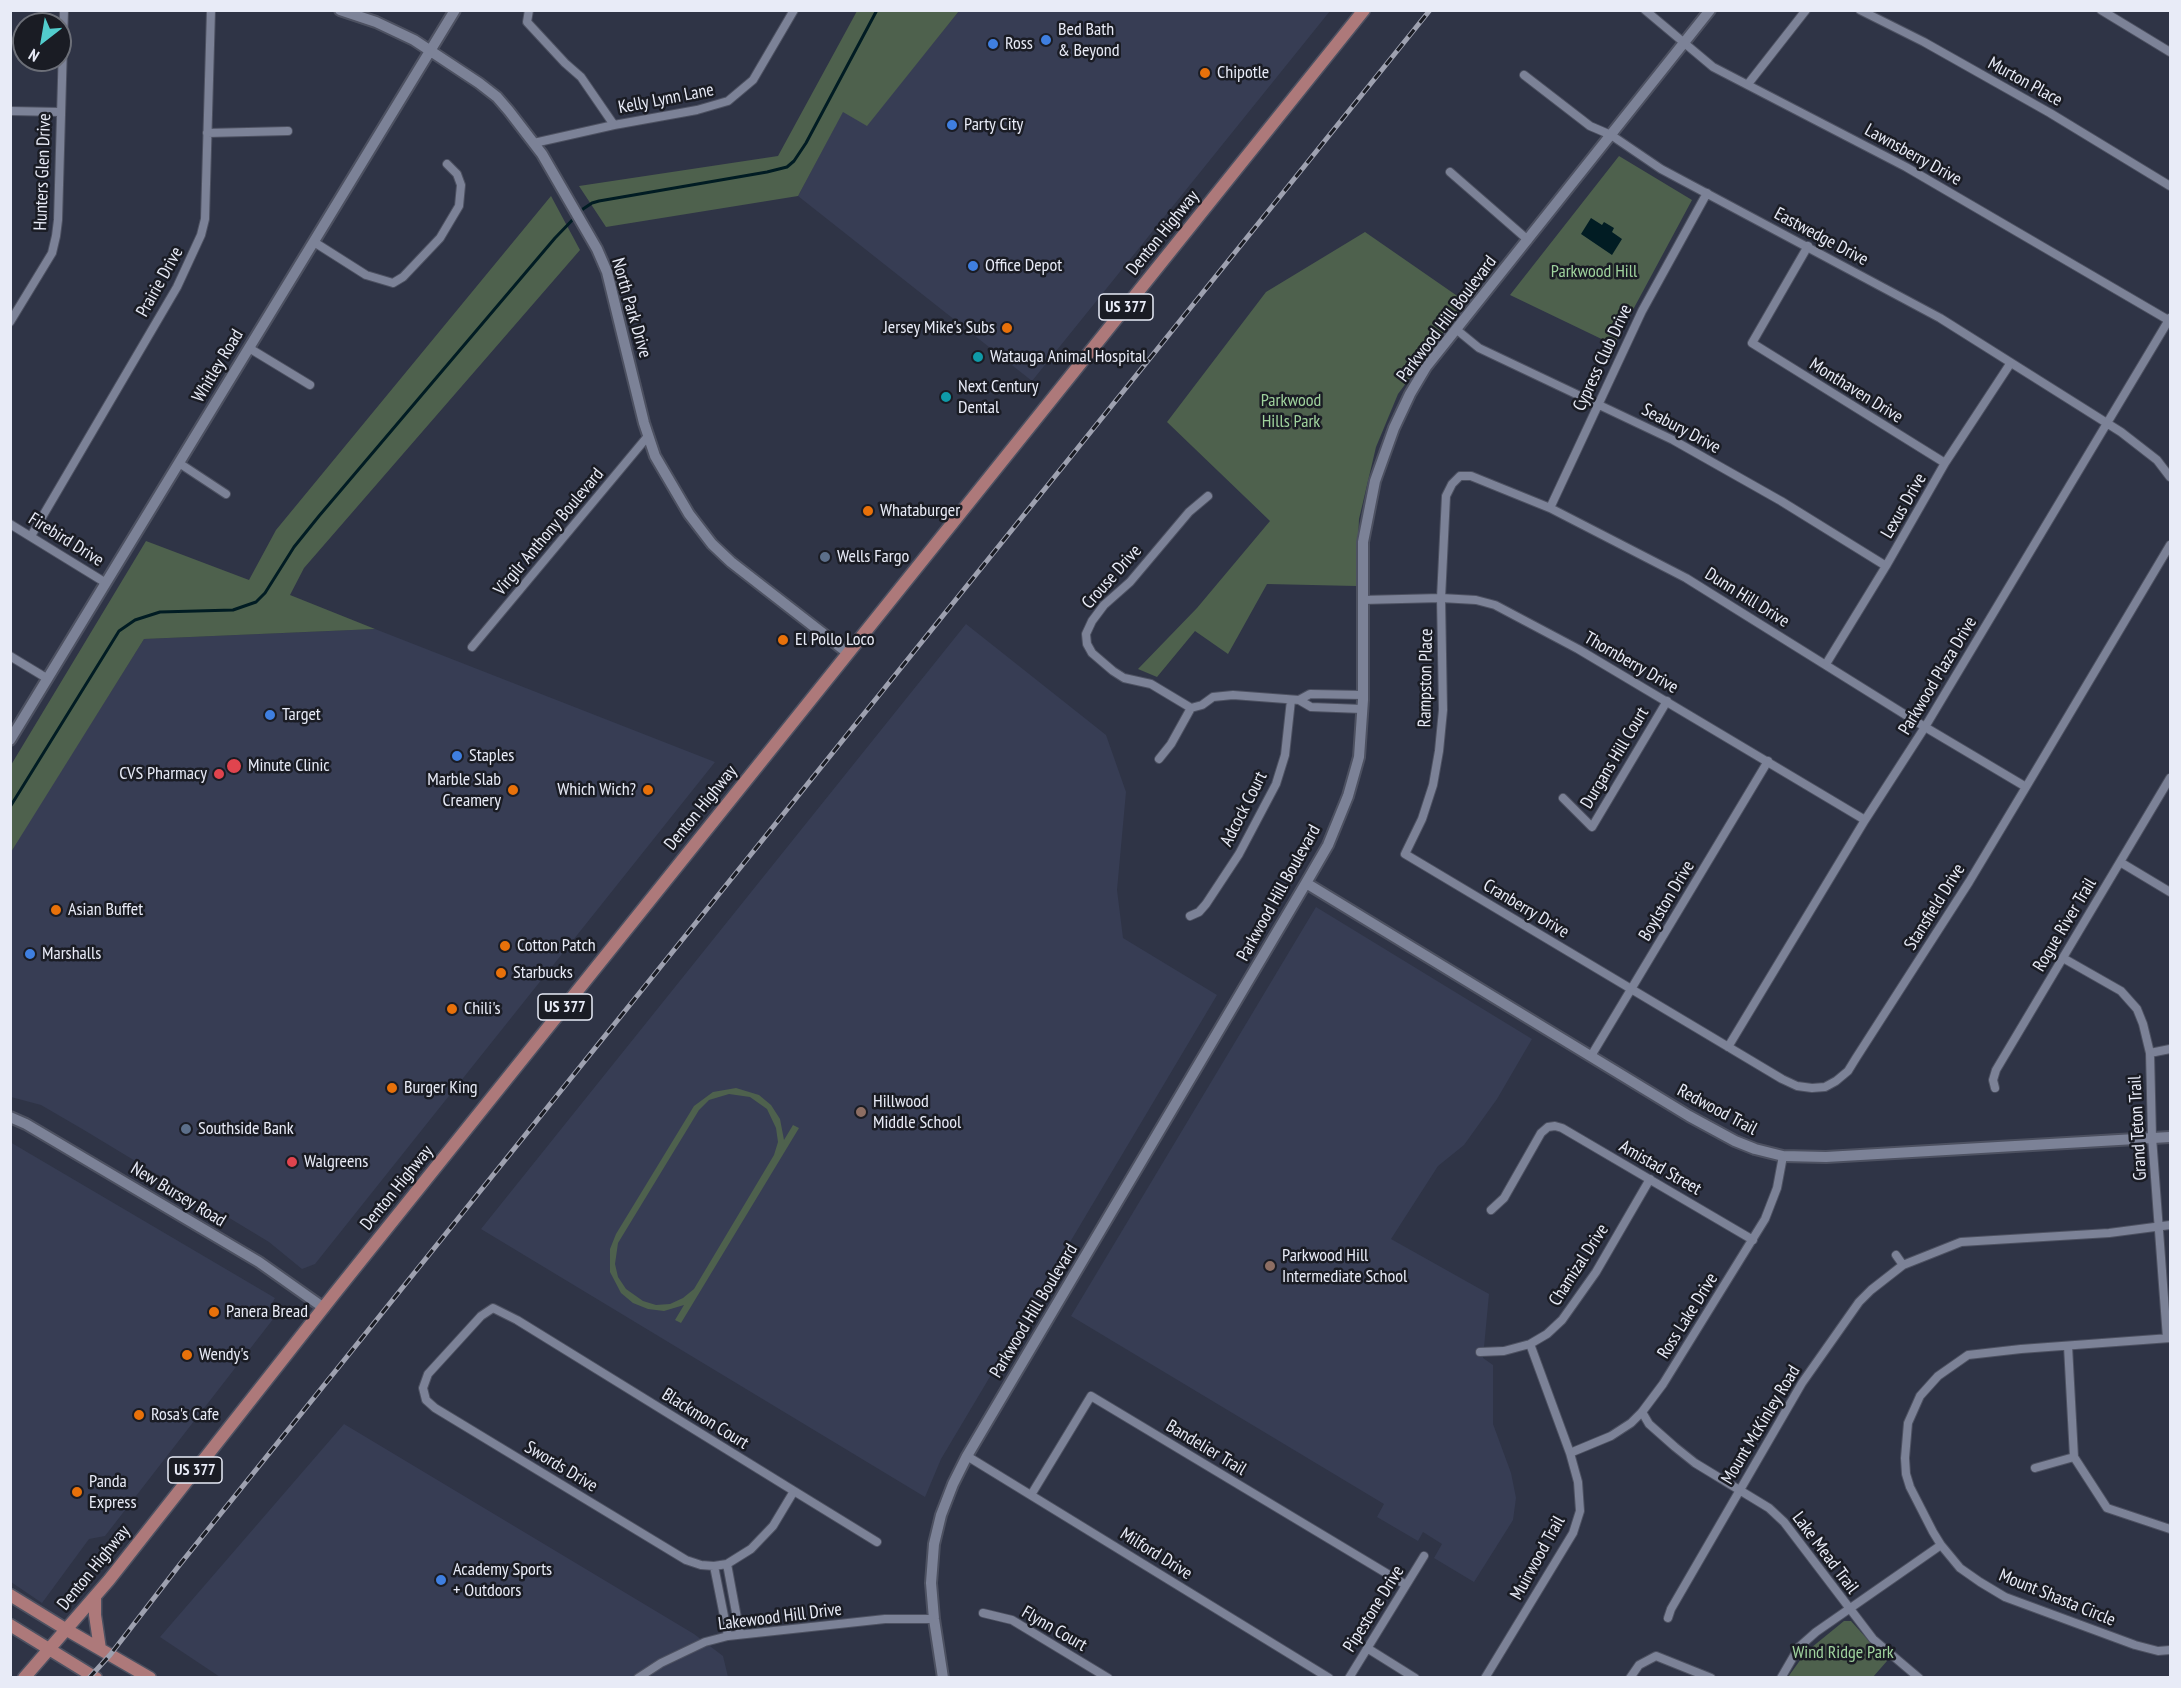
<!DOCTYPE html>
<html>
<head>
<meta charset="utf-8">
<style>
	body { margin:0 }
	#map { position:relative; width:2181px; height:1688px; overflow:hidden; background:#2f3446; font-family:"PT Sans Narrow",sans-serif }
	canvas { display:block }
	.frame { position:absolute; inset:0; border:12px solid #e8ebf7; pointer-events:none }
	.north { position:absolute; left:12px; top:12px; width:60px; height:60px; box-sizing:border-box; background:#1a1c24; border:2px solid #6c6f78; border-radius:50%; rotate:211deg; font-size:16px; font-weight:700; line-height:24px; text-align:center; color:#e8ebf7 }
	.north::after { content:''; display:block; margin:auto; width:21px; height:27px; background:#52cdcd; clip-path:polygon(50% 0,100% 100%,50% 72%,0 100%) }
</style>
</head>
<body>
<div id="map">
<canvas width="2181" height="1688"></canvas>
<div class="frame"></div>
<div class="north">N</div>
</div>
<script>
const context = document.querySelector('canvas').getContext('2d');
context.lineJoin = 'round';
function fillPath(path, color) { context.fillStyle = color; context.fill(path, 'evenodd'); }
const poly = rows => new Path2D(rows.map(r => 'M' + r).join(''));
function strokePath(path, color, width, dash) { context.strokeStyle = color; context.lineWidth = width; context.lineCap = dash ? 'butt' : 'round'; context.setLineDash(dash || []); context.stroke(path); }
function drawText(font, color, halo, rows, align = 'center') {
  context.font = font + ' "PT Sans Narrow",sans-serif'; context.lineWidth = 5; context.setLineDash([]); context.textBaseline = 'middle'; context.strokeStyle = halo; context.fillStyle = color; for (const [text, x, y, turn = 0] of rows) {
    context.save(); context.translate(x, y); context.rotate((+turn || 0) * Math.PI / 180); context.textAlign = isNaN(turn) ? turn : align; if (halo) context.strokeText(text, 0, 0); context.fillText(text, 0, 0); context.restore();
  }
}
const built = poly([
	[959,11,1330,11,1032,381,798,196,843,111,867,125],
	[966,624,1106,735,1126,792,1117,890,1123,938,1217,995,941,1459,925,1497,481,1229],
	[375,629,715,762,315,1264,302,1269,269,1242,84,1130,41,1105,11,1097,10,852,144,639],
	[1316,907,1532,1039,1497,1099,1464,1145,1438,1166,1391,1239,1489,1294,1483,1358,1493,1365,1493,1424,1511,1473,1516,1498,1513,1520,1474,1582,1434,1558,1442,1544,1423,1532,1418,1541,1377,1517,1384,1504,1071,1316],
	[10,1142,275,1298,269,1308,277,1314,105,1536,89,1539,42,1603,11,1582],
	[344,1424,694,1634,723,1656,728,1677,220,1677,160,1637]
]);
const green = poly([
	[857,11,959,11,867,126,843,112,798,196,606,227,579,186,778,156],
	[1619,156,1692,200,1614,345,1510,295],
	[551,196,580,250,304,568,290,595,375,629,144,639,11,852,11,765,146,541,249,580,276,530],
	[1365,232,1466,302,1398,394,1376,447,1359,519,1356,586,1267,584,1228,654,1195,631,1157,677,1138,669,1197,608,1270,521,1167,422,1266,292],
	[736,1088,759,1095,771,1105,780,1119,784,1140,793,1125,799,1128,681,1323,675,1320,684,1305,664,1311,648,1309,633,1303,621,1293,610,1272,610,1249,616,1234,694,1106,713,1092],
	[729,1094,750,1097,767,1109,776,1128,778,1142,774,1155,694,1289,683,1298,670,1304,656,1305,643,1301,626,1289,618,1277,615,1264,618,1243,699,1110,709,1100],
	[1844,1621,1851,1621,1887,1661,1873,1677,1788,1677,1806,1652]
]);
const water = poly([
	[1591,218,1602,225,1604,222,1614,228,1612,232,1622,239,1612,255,1581,234]
]);
const stream = poly([
	[10,807,119,631,135,620,160,612,233,610,256,602,265,593,294,547,319,516,555,238,583,209,592,203,599,201,767,172,787,167,794,161,806,143,877,10]
]);
const street = poly([
	[529,10,527,22,565,63,581,77,614,125],
	[1645,10,1713,67,1906,167,2170,321],
	[1860,10,1924,42,2050,113,2170,186],
	[2101,10,2170,52],
	[1524,75,1590,126,1611,135,1661,169,1940,318,2121,432,2157,460,2170,477],
	[1748,84,1806,10],
	[10,111,60,112],
	[207,133,288,131],
	[534,143,614,125,697,110,728,101,753,80,794,10],
	[1450,172,1528,240],
	[314,242,366,275,393,283,403,277,440,238,459,206,461,185,457,174,447,164],
	[1808,246,1752,343,1945,463],
	[10,322,52,253,56,236,58,220,64,10],
	[1457,330,1479,348,1673,440,1781,501,1886,566],
	[249,348,310,385],
	[179,463,226,494],
	[1550,508,1642,311,1707,193],
	[10,524,106,583],
	[31,536,177,287,201,235,205,219,211,10],
	[1362,600,1441,598,1476,600,1495,605,1578,649,1865,820],
	[472,647,648,436],
	[10,656,48,679],
	[1826,664,1886,566,1945,463,2010,364],
	[1299,700,1310,694,1363,695],
	[1191,708,1151,684,1124,678,1113,671,1092,653,1087,644,1086,634,1092,621,1104,605,1130,582,1189,512,1208,496],
	[1159,759,1171,744,1191,708,1202,705,1213,697,1233,695,1299,700,1311,707,1362,709],
	[2026,787,1925,727,1686,578,1550,508,1471,476,1460,476,1452,484,1446,496,1441,598,1443,710,1439,751,1433,785,1422,819,1405,854,1782,1079,1797,1086,1812,1088,1825,1087,1836,1081,1848,1071,1856,1058,1969,882,2026,787,2170,545],
	[1563,798,1592,827,1667,701],
	[2120,862,2170,892],
	[1190,916,1199,912,1206,904,1239,854,1276,784,1285,755,1291,700],
	[2063,958,2121,991,2137,1009,2143,1024,2150,1053,2152,1137,2167,1338],
	[1728,1047,1865,820,1925,727,2170,318],
	[2150,1053,2170,1049],
	[1591,1056,1768,761],
	[1995,1088,1993,1080,1996,1070,2170,778],
	[1491,1210,1504,1198,1541,1133,1548,1127,1555,1126,1562,1128,1753,1240],
	[1896,1255,1903,1265],
	[2170,1338,2021,1349,1968,1355,1938,1376,1920,1396,1908,1423,1905,1458,1906,1474,1910,1487,1933,1532,1941,1545,1960,1568,1980,1582,2005,1597,2135,1645,2158,1651,2170,1650],
	[2068,1346,2074,1457,2107,1508,2170,1529],
	[1480,1352,1504,1351,1530,1344,1547,1334,1562,1320,1596,1272,1650,1179],
	[1642,1412,1649,1424,1675,1447,1695,1463,1769,1508,1784,1522,1873,1639,1919,1678],
	[1570,1453,1611,1436,1631,1423,1642,1412,1663,1384,1765,1219,1777,1188,1783,1156],
	[967,1456,1329,1678],
	[2035,1468,2074,1457],
	[794,1491,773,1526,751,1549,727,1564,714,1566,701,1565,686,1560,435,1408,426,1400,423,1388,428,1374,481,1316,493,1308,517,1320,794,1491,877,1542],
	[1031,1495,1091,1396,1406,1585],
	[727,1564,740,1634],
	[714,1566,728,1636],
	[983,1613,1012,1620,1108,1678],
	[1668,1618,1671,1609,1802,1383,1859,1302,1871,1290,1903,1265,1961,1242,2109,1233,2170,1225],
	[1367,1648,1415,1678],
	[638,1678,661,1663,705,1642,728,1636,885,1619,934,1619],
	[1349,1678,1424,1556],
	[1485,1678,1573,1533,1580,1511,1578,1482,1570,1453,1530,1344],
	[1630,1678,1639,1665,1656,1656,1711,1678],
	[1781,1678,1799,1647,1816,1632,1941,1545]
]);
const secondary = poly([
	[340,10,376,22,414,40,479,83,497,97,509,111,542,154,597,249,607,272,644,423,655,456,689,514,712,544,731,562,848,653],
	[10,740,455,10],
	[1306,883,1689,1116,1735,1141,1755,1149,1783,1156,1826,1157,2170,1137],
	[10,1117,26,1124,259,1262,324,1308],
	[943,1678,934,1619,931,1583,934,1544,941,1515,953,1484,967,1456,1306,883,1328,845,1348,796,1359,757,1363,700,1363,542,1375,481,1394,428,1410,394,1426,367,1710,10]
]);
const primary = poly([
	[10,1595,67,1630,150,1678],
	[95,1596,95,1615,100,1649],
	[10,1625,96,1678],
	[24,1678,109,1580,335,1293,1364,10]
]);
const rail = poly([
	[89,1678,110,1655,181,1563,1430,10]
]);
const markers = [
	[1046,40,6,"#3f7fe0"],
	[993,44,6,"#3f7fe0"],
	[1205,73,6,"#e8710a"],
	[952,125,6,"#3f7fe0"],
	[973,266,6,"#3f7fe0"],
	[1007,328,6,"#e8710a"],
	[978,357,6,"#0f9aa8"],
	[946,397,6,"#0f9aa8"],
	[868,511,6,"#e8710a"],
	[825,557,6,"#5c6f8a"],
	[783,640,6,"#e8710a"],
	[270,715,6,"#3f7fe0"],
	[457,756,6,"#3f7fe0"],
	[234,766,8,"#e0444e"],
	[219,774,6,"#e0444e"],
	[513,790,6,"#e8710a"],
	[648,790,6,"#e8710a"],
	[56,910,6,"#e8710a"],
	[505,946,6,"#e8710a"],
	[30,954,6,"#3f7fe0"],
	[501,973,6,"#e8710a"],
	[452,1009,6,"#e8710a"],
	[392,1088,6,"#e8710a"],
	[861,1112,6,"#8d6e63"],
	[186,1129,6,"#5c6f8a"],
	[292,1162,6,"#e0444e"],
	[1270,1266,6,"#8d6e63"],
	[214,1312,6,"#e8710a"],
	[187,1355,6,"#e8710a"],
	[139,1415,6,"#e8710a"],
	[77,1492,6,"#e8710a"],
	[441,1580,6,"#3f7fe0"]
];
const shields = [
	[1126,307,54],
	[565,1007,54],
	[195,1470,54]
];
const shieldNames = [
	["US 377",1126,307],
	["US 377",565,1007],
	["US 377",195,1470]
];
const poiNames = [
	["Bed Bath",1058,30],
	["& Beyond",1058,51],
	["Ross",1005,44],
	["Chipotle",1217,73],
	["Party City",964,125],
	["Office Depot",985,266],
	["Jersey Mike's Subs",995,328,"right"],
	["Watauga Animal Hospital",990,357],
	["Next Century",958,387],
	["Dental",958,408],
	["Whataburger",880,511],
	["Wells Fargo",837,557],
	["El Pollo Loco",795,640],
	["Target",282,715],
	["Staples",469,756],
	["Minute Clinic",248,766],
	["CVS Pharmacy",207,774,"right"],
	["Marble Slab",501,780,"right"],
	["Creamery",501,801,"right"],
	["Which Wich?",636,790,"right"],
	["Asian Buffet",68,910],
	["Cotton Patch",517,946],
	["Marshalls",42,954],
	["Starbucks",513,973],
	["Chili's",464,1009],
	["Burger King",404,1088],
	["Hillwood",873,1102],
	["Middle School",873,1123],
	["Southside Bank",198,1129],
	["Walgreens",304,1162],
	["Parkwood Hill",1282,1256],
	["Intermediate School",1282,1277],
	["Panera Bread",226,1312],
	["Wendy's",199,1355],
	["Rosa's Cafe",151,1415],
	["Panda",89,1482],
	["Express",89,1503],
	["Academy Sports",453,1570],
	["+ Outdoors",453,1591]
];
const streetNames = [
	["Murton Place",2025,82,29],
	["Kelly Lynn Lane",666,99,-11],
	["Lawnsberry Drive",1913,155,29],
	["Hunters Glen Drive",43,172,-88],
	["Denton Highway",1163,233,-51],
	["Eastwedge Drive",1821,237,28],
	["Prairie Drive",160,282,-61],
	["North Park Drive",631,308,74],
	["Parkwood Hill Boulevard",1447,319,-53],
	["Cypress Club Drive",1603,358,-65],
	["Whitley Road",218,366,-59],
	["Monthaven Drive",1856,391,32],
	["Seabury Drive",1681,429,28],
	["Lexus Drive",1904,506,-60],
	["Virgilr Anthony Boulevard",549,532,-50],
	["Firebird Drive",66,540,32],
	["Crouse Drive",1112,577,-48],
	["Dunn Hill Drive",1747,598,32],
	["Thornberry Drive",1631,663,30],
	["Parkwood Plaza Drive",1938,676,-59],
	["Rampston Place",1426,678,-89],
	["Durgans Hill Court",1615,758,-59],
	["Denton Highway",701,808,-51],
	["Adcock Court",1244,809,-63],
	["Parkwood Hill Boulevard",1279,893,-61],
	["Boylston Drive",1667,901,-59],
	["Stansfield Drive",1935,907,-58],
	["Cranberry Drive",1526,909,31],
	["Rogue River Trail",2065,925,-59],
	["Redwood Trail",1717,1110,28],
	["Grand Teton Trail",2138,1128,-93],
	["Amistad Street",1660,1168,30],
	["Denton Highway",397,1188,-51],
	["New Bursey Road",178,1195,31],
	["Chamizal Drive",1579,1265,-57],
	["Parkwood Hill Boulevard",1034,1311,-59],
	["Ross Lake Drive",1688,1316,-58],
	["Blackmon Court",705,1419,32],
	["Mount McKinley Road",1761,1425,-59],
	["Bandelier Trail",1206,1448,31],
	["Swords Drive",561,1467,31],
	["Lake Mead Trail",1825,1553,53],
	["Milford Drive",1156,1554,32],
	["Muirwood Trail",1538,1558,-61],
	["Denton Highway",94,1568,-51],
	["Mount Shasta Circle",2057,1598,22],
	["Pipestone Drive",1374,1609,-58],
	["Lakewood Hill Drive",780,1617,-7],
	["Flynn Court",1054,1629,30]
];
const parkNames = [
	["Parkwood Hill",1594,272],
	["Parkwood",1291,401],
	["Hills Park",1291,422],
	["Wind Ridge Park",1843,1653]
];
fillPath(built, '#373d54');
fillPath(green, '#4e614d');
fillPath(water, '#011c23');
strokePath(stream, '#011c23', 3);
strokePath(street, '#4d5161', 10);
strokePath(secondary, '#4d5161', 14);
strokePath(primary, '#4d5161', 15);
strokePath(street, '#7c8297', 8);
strokePath(secondary, '#7c8297', 10);
strokePath(primary, '#ad797a', 12);
strokePath(rail, '#9ea1b0', 5);
strokePath(rail, '#1a1c24', 3, [9]);
for (const [x, y, r, color] of markers) { const dot = new Path2D(); dot.arc(x, y, r, 0, 2 * Math.PI); context.fillStyle = color; context.fill(dot); strokePath(dot, '#1a1c24', 2); }
for (const [x, y, w] of shields) { const box = new Path2D(); box.roundRect(x - w / 2, y - 13, w, 26, 4.5); context.fillStyle = '#1a1c24'; context.fill(box); strokePath(box, '#e8ebf7', 1.5); }
drawText('bold 16px', '#e8ebf7', null, shieldNames);
drawText('18px', '#e8ebf7', '#1a1c24', poiNames, 'left');
drawText('18px', '#e8ebf7', '#1a1c24', streetNames);
drawText('18px', '#9fd29d', '#1a1c24', parkNames);
</script>
</body>
</html>
